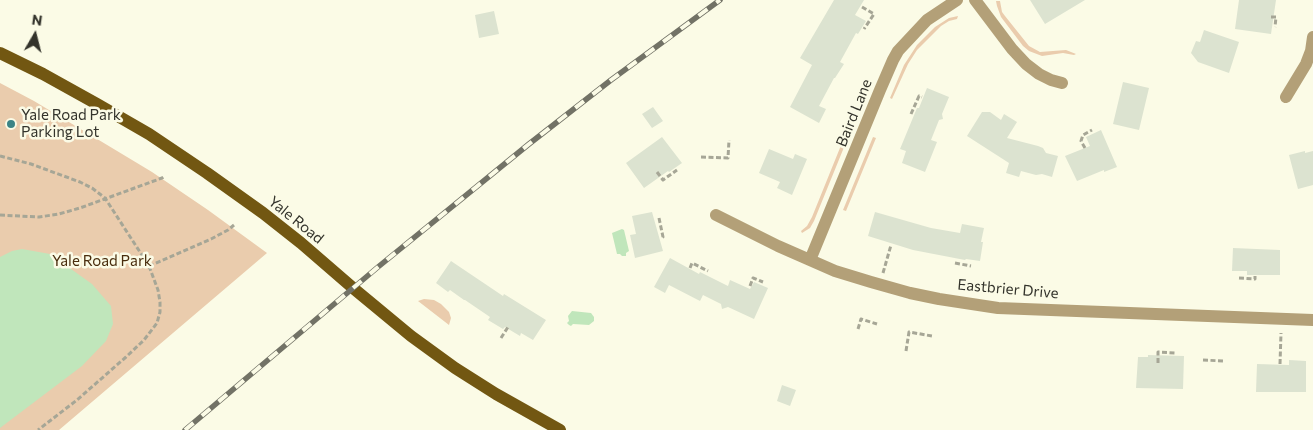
<!DOCTYPE html>
<html>
<head>
<meta charset="utf-8">
<style>
	body { margin:0 }
	#map { position:relative; width:1313px; height:430px; overflow:hidden; background:#fbfbe6; font-family:Commissioner,sans-serif }
	canvas { display:block }
	.north { position:absolute; left:10px; top:10px; width:50px; height:50px; -webkit-text-stroke:4px #fbfbe6; paint-order:stroke; rotate:8deg; font-size:14px; font-weight:700; line-height:20px; text-align:center; color:#33332b }
	.north::after { content:''; display:block; margin:auto; width:18px; height:22px; background:#33332b; clip-path:polygon(50% 0,100% 100%,50% 72%,0 100%) }
</style>
</head>
<body>
<div id="map">
<canvas width="1313" height="430"></canvas>
<div class="north">N</div>
</div>
<script>
const context = document.querySelector('canvas').getContext('2d');
context.lineJoin = 'round';
function fillPath(path, color) { context.fillStyle = color; context.fill(path, 'evenodd'); }
const poly = rows => new Path2D(rows.map(r => 'M' + r).join(''));
function strokePath(path, color, width, dash) { context.strokeStyle = color; context.lineWidth = width; context.lineCap = dash ? 'butt' : 'round'; context.setLineDash(dash || []); context.stroke(path); }
function drawText(font, color, halo, rows, align = 'center') {
  context.font = font + ' Commissioner,sans-serif'; context.lineWidth = 5; context.setLineDash([]); context.textBaseline = 'middle'; context.strokeStyle = halo; context.fillStyle = color; for (const [text, x, y, turn = 0] of rows) {
    context.save(); context.translate(x, y); context.rotate((+turn || 0) * Math.PI / 180); context.textAlign = isNaN(turn) ? turn : align; if (halo) context.strokeText(text, 0, 0); context.fillText(text, 0, 0); context.restore();
  }
}
const green = poly([
	[996,1,1000,1,1002,12,1005,16,1029,46,1040,52,1066,50,1076,54,1074,55,1063,53,1042,56,1029,51,1023,46,1001,17,997,6],
	[958,16,957,19,949,21,941,26,917,50,908,64,892,99,890,98,904,65,917,45,935,27,949,18],
	[0,83,34,101,152,172,208,210,267,253,59,430,0,430],
	[846,133,849,135,814,221,810,228,802,233,801,231,807,226,812,217],
	[873,137,876,138,846,211,843,210],
	[424,299,434,300,441,304,449,312,451,318,449,325,418,301]
]);
const water = poly([
	[622,229,624,230,629,251,626,253,626,256,622,256,620,254,617,254,612,233],
	[22,249,50,254,92,284,111,306,113,324,106,341,82,366,0,428,0,257,12,251],
	[572,311,591,313,594,317,594,321,589,325,573,324,571,326,569,325,567,323,569,321,568,316]
]);
const building = poly([
	[834,0,864,0,855,15,866,21,858,34,856,33,840,62,844,64,835,78,834,78,819,106,826,109,819,123,790,107,812,65,800,58],
	[1030,0,1085,0,1045,24],
	[1239,0,1276,0,1271,34,1235,29],
	[494,11,499,34,479,38,475,15],
	[1204,30,1239,42,1229,73,1198,62,1191,53,1196,41,1200,42],
	[1123,82,1149,88,1139,130,1113,124],
	[927,88,949,97,942,114,943,119,939,120,931,140,937,142,925,172,902,163,906,151,900,149,917,108,919,108],
	[653,107,663,121,652,128,642,114],
	[982,112,990,112,1001,120,1004,114,1017,122,1007,138,1038,146,1043,148,1046,153,1058,156,1052,177,1042,174,1036,175,1021,171,1019,177,1006,173,1009,163,967,136],
	[1101,130,1117,167,1104,172,1104,170,1077,181,1065,156,1090,146,1086,137],
	[662,137,682,163,669,172,668,171,644,188,626,163],
	[769,149,793,159,795,154,807,159,792,195,777,188,780,182,759,173],
	[1305,151,1305,153,1313,151,1313,185,1298,189,1289,155],
	[652,212,663,251,635,258,630,235,636,234,632,216],
	[875,212,931,228,960,233,962,224,984,228,981,242,983,242,980,261,966,259,965,260,913,250,868,236],
	[1233,248,1280,250,1280,275,1247,275,1247,271,1232,271],
	[670,258,699,274,700,272,728,286,730,280,750,289,754,282,768,288,754,319,728,307,722,309,721,304,703,295,700,301,669,285,665,293,654,287],
	[451,261,503,296,504,294,546,320,533,340,521,333,520,336,505,327,503,329,488,320,490,317,465,300,464,300,450,290,448,292,436,283],
	[1148,355,1184,356,1183,389,1136,388,1138,357,1148,357],
	[1289,360,1306,361,1306,392,1256,392,1257,364,1289,365],
	[782,385,796,390,790,406,777,401]
]);
const path = poly([
	[862,7,874,14,864,29],
	[1271,17,1276,17,1275,27],
	[911,114,919,96,922,97],
	[1085,148,1081,141,1083,135,1092,130],
	[0,156,31,164,80,182,92,188,105,198,149,266,158,290,160,302,160,312,157,323,144,340,126,357,77,400,38,430],
	[701,157,728,158,729,140],
	[657,172,663,180,677,170],
	[0,215,39,217,59,214,80,208,162,178,165,176],
	[659,218,663,237,661,238],
	[955,263,971,266],
	[149,266,211,239,228,230,234,225],
	[690,268,692,263,708,271],
	[883,273,891,245],
	[1239,278,1255,279,1255,276],
	[750,286,753,278,763,282],
	[858,329,861,319,877,324],
	[501,338,508,327],
	[906,351,909,332,932,336],
	[1203,360,1223,361],
	[1158,363,1158,352,1176,353],
	[1280,364,1281,333]
]);
const minor = poly([
	[975,0,1012,49,1026,64,1039,74,1051,80,1062,83],
	[1286,97,1306,64,1311,51,1313,37],
	[716,215,778,246,835,271,871,282,910,293,939,299,998,308,1313,320],
	[810,260,880,90,893,60,898,51,927,20,957,0]
]);
const major = poly([
	[0,53,43,74,97,104,149,134,207,173,263,213,301,243,353,288,411,336,455,368,496,394,560,430]
]);
const rail = poly([
	[185,430,378,267,529,144,611,80,720,0]
]);
const markers = [
	[11,124,5,"#3c8486"]
];
const streetNames = [
	["Baird Lane",854,113,-68],
	["Yale Road",296,220,39],
	["Eastbrier Drive",1008,289,5]
];
const poiNames = [
	["Yale Road Park",21,115],
	["Parking Lot",21,132]
];
const parkNames = [
	["Yale Road Park",102,261]
];
fillPath(green, '#eaccad');
fillPath(water, '#c0e6bb');
fillPath(building, '#dce3d0');
strokePath(path, '#a6a696', 3, [5, 2.5]);
strokePath(minor, '#b3a078', 12);
strokePath(major, '#725712', 12);
strokePath(rail, '#727266', 5.5);
strokePath(rail, '#fbfbe6', 4, [11]);
for (const [x, y, r, color] of markers) { const dot = new Path2D(); dot.arc(x, y, r, 0, 2 * Math.PI); context.fillStyle = color; context.fill(dot); strokePath(dot, '#fbfbe6', 2); }
drawText('15px', '#33332b', '#fbfbe6', streetNames);
drawText('15px', '#33332b', '#fbfbe6', poiNames, 'left');
drawText('15px', '#492d0d', '#fbfbe6', parkNames);
</script>
</body>
</html>
